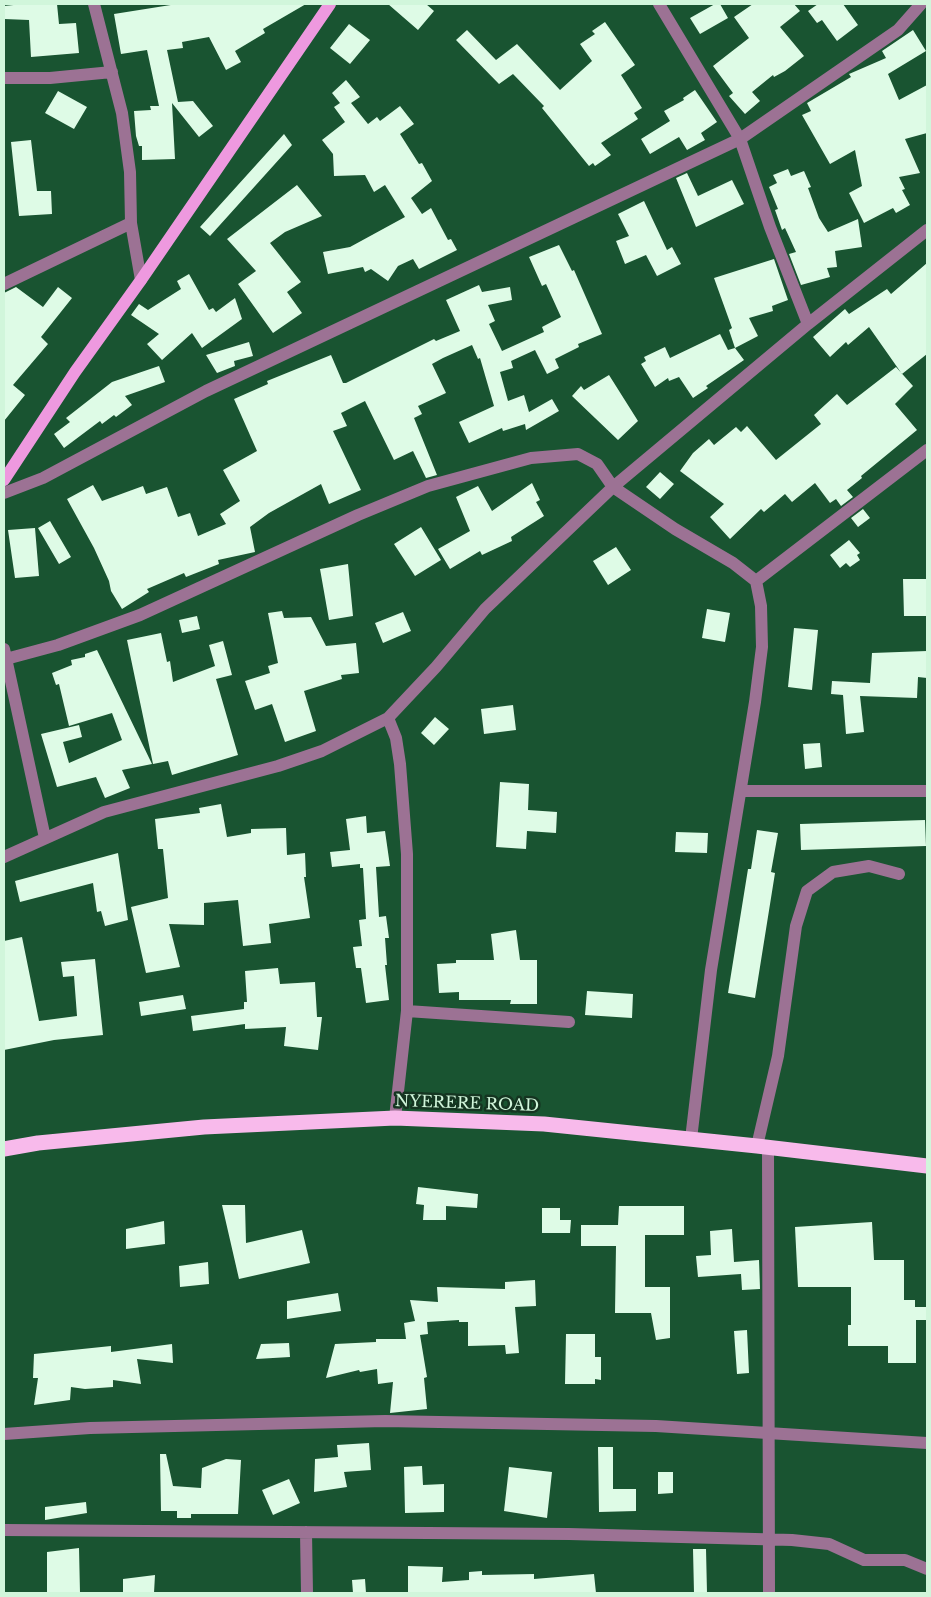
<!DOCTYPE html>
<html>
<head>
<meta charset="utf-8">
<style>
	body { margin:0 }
	#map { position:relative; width:931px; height:1597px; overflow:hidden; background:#195431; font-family:"Libre Baskerville",serif }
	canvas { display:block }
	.frame { position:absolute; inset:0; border:5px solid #d1f6db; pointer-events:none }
</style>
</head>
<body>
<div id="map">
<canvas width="931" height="1597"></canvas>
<div class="frame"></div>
</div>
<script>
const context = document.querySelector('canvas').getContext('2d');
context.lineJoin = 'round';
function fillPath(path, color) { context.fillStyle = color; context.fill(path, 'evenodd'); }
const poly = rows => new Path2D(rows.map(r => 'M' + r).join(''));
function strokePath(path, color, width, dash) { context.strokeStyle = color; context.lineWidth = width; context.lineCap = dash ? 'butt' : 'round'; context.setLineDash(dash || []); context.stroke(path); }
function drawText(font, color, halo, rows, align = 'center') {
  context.font = font + ' "Libre Baskerville",serif'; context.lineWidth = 5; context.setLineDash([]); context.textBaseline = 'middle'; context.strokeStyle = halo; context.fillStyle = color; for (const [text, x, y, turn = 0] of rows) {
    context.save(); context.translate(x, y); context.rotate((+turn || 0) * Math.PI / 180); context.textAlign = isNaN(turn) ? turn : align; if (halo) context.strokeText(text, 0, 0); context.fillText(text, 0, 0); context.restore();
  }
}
const building = poly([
	[23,4,57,4,59,24,76,23,79,53,31,57,29,20,4,19,4,6],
	[177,4,306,4,263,29,265,33,235,51,241,62,226,70,209,37,182,42,183,48,167,50,178,102,193,101,213,126,199,137,172,103,175,159,142,160,142,146,139,146,136,136,134,111,151,110,150,106,159,106,147,50,121,54,114,14],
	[388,4,426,4,434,11,418,30],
	[715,4,720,4,728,18,700,34,690,18],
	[753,4,794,4,800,11,780,27,804,56,785,71,774,77,773,75,752,92,760,101,745,114,729,96,733,93,713,66,749,38,734,17],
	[818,4,843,4,858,25,837,41,822,20,817,23,808,11],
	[605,22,635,65,621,75,642,108,634,113,638,119,601,143,611,155,595,166,593,163,589,166,542,108,544,106,513,74,499,84,456,40,467,30,496,60,517,44,560,90,592,61,580,44,595,34,592,31],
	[349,24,370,40,350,64,330,48],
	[913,30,926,51,888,74,899,100,927,85,927,133,905,139,920,173,899,177,905,189,902,190,910,205,896,213,893,208,864,223,849,193,862,186,855,150,830,164,802,115,811,111,807,103,851,77,849,74,886,58,882,51],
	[346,80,360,97,351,103,368,124,377,117,380,121,400,106,414,124,400,134,419,164,422,163,432,181,411,198,422,214,431,208,448,240,451,239,457,250,419,269,413,259,398,266,388,281,371,269,365,272,363,267,328,274,323,252,350,247,405,217,385,185,374,192,365,175,334,176,333,154,322,140,345,122,334,107,340,103,332,93],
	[695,90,717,122,701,133,705,140,687,150,679,137,650,154,641,139,670,121,664,111,684,100,683,98],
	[58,91,87,107,74,129,45,113],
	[284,134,292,145,210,236,200,227],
	[31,140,37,191,51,191,52,214,19,216,11,142],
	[788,169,791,176,804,171,811,187,808,188,819,218,828,232,858,219,862,247,835,251,837,267,827,268,830,277,801,285,789,254,796,252,785,228,782,230,775,210,778,209,769,187,777,183,773,175],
	[687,173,698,196,732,180,744,204,696,227,676,178],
	[297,185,322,216,285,232,270,243,301,282,287,292,302,313,273,333,238,284,256,271,227,239],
	[644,201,667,250,672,247,681,264,657,276,646,255,625,264,616,241,629,236,618,214],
	[559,245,572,271,574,270,602,334,578,344,579,347,555,359,559,368,547,374,535,350,511,361,513,368,500,372,508,401,524,395,529,412,552,399,559,411,526,430,525,424,503,431,502,428,469,443,459,422,494,406,480,358,478,359,472,345,443,358,432,364,446,393,418,406,422,414,414,418,437,475,426,478,413,451,394,460,365,401,341,413,347,426,333,431,361,490,329,504,321,484,269,513,250,527,255,552,218,560,219,564,186,577,184,573,147,589,149,592,122,609,111,591,109,581,94,548,67,499,93,485,102,501,143,486,146,494,167,487,178,517,190,513,198,536,226,524,220,514,240,501,223,470,257,451,234,399,268,384,267,381,331,355,343,383,346,383,434,339,436,341,460,331,446,300,479,285,482,292,510,287,512,300,488,305,495,321,489,324,502,351,544,332,542,327,561,317,546,284,542,286,529,257],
	[774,259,788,300,772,306,773,311,749,318,758,336,735,348,744,360,706,386,708,388,693,398,679,377,669,381,668,378,655,387,641,364,646,361,644,357,665,347,670,358,720,334,728,350,735,348,729,330,732,328,714,278],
	[927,263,927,354,902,374,869,327,848,345,846,342,830,357,813,337,845,309,849,314,887,289,891,294],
	[189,274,209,310,213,308,216,312,235,298,242,319,202,348,192,333,162,360,147,344,159,334,131,315,139,304,148,310,181,289,177,281],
	[16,287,43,307,58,287,72,298,41,337,48,344,13,385,25,395,4,421,4,293],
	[249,342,253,356,234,361,235,366,217,373,206,355],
	[159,366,165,382,125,396,132,405,116,417,114,415,102,424,100,421,64,448,54,434,70,422,66,418,112,382],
	[896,367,913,386,895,404,917,430,861,476,862,478,847,490,853,497,841,506,836,499,830,503,815,483,792,502,785,494,764,512,761,509,730,539,710,517,724,504,680,471,693,453,709,439,714,445,736,427,741,432,747,426,776,460,821,424,814,415,837,394,847,405],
	[609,375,638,421,618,440,572,396,581,386,584,390],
	[660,472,674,484,660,499,646,487],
	[532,483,540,500,536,502,544,516,511,537,512,541,482,555,480,551,450,569,438,549,470,531,456,497,478,486,492,511],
	[863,509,870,518,858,527,851,518],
	[50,521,71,557,59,564,38,528],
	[421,527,441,560,415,576,394,544],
	[35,528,39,576,15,578,8,530],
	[849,540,860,553,857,555,860,560,850,567,846,563,840,568,830,555],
	[616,547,631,570,608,585,593,561],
	[348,564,353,616,329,620,320,569],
	[903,579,927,579,927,616,904,616],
	[707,609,730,613,725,642,702,638],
	[282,611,284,618,311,617,326,646,356,643,359,673,341,675,342,679,304,691,316,731,285,742,272,704,255,710,245,681,270,673,268,666,278,663,268,613],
	[403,612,411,631,383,643,375,623],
	[197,616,200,629,182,633,179,620],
	[794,628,818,630,812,690,788,687],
	[161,633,167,662,170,661,173,682,215,666,209,645,223,641,232,675,216,679,238,755,172,775,168,761,153,764,127,640],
	[97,650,152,764,122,770,130,788,105,798,96,777,57,787,41,734,79,725,82,737,63,742,69,763,122,740,112,713,69,726,59,684,56,685,52,673,72,665,71,660,85,657,85,654],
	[927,651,927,678,918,677,917,698,860,696,864,732,846,734,843,695,831,694,832,681,870,683,872,653],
	[513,705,516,730,484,734,481,709],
	[435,717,449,729,434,745,421,733],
	[820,743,822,767,805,769,803,744],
	[500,782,529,784,528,810,557,812,556,833,527,831,526,849,496,847],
	[221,804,227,837,251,833,251,829,286,828,287,855,305,853,306,877,304,877,310,918,269,924,271,943,243,946,238,900,204,903,204,925,169,924,180,967,146,973,131,907,168,898,163,849,158,849,155,819,200,813,199,808],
	[366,816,367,833,385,831,390,866,376,867,379,917,386,916,389,938,385,938,387,965,385,965,389,1000,366,1003,361,968,356,968,353,947,362,946,359,920,366,919,363,868,360,868,360,864,332,867,330,852,350,850,346,819],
	[925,820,926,846,801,850,800,824],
	[757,830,778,833,771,872,775,873,755,998,728,993,748,869,751,869],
	[676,832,708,833,707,853,675,852],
	[118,853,128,920,105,926,101,911,97,912,93,883,20,902,15,881],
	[516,930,520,960,537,960,537,1004,510,1004,511,1000,459,1000,459,992,439,993,437,964,456,963,456,960,494,960,491,934],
	[22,937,39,1021,77,1016,74,976,63,977,61,962,95,959,103,1035,54,1040,4,1050,4,941],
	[278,968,280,984,315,982,317,1017,322,1017,318,1050,284,1046,286,1027,245,1029,245,1024,193,1031,191,1016,244,1009,244,1002,247,1002,245,971],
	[587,991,633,994,632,1018,585,1015],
	[183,995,186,1009,141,1016,139,1002],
	[418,1187,478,1194,477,1208,446,1206,446,1220,423,1220,424,1205,416,1204],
	[222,1205,245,1205,246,1243,302,1230,310,1263,239,1279],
	[619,1206,684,1206,684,1235,645,1235,645,1287,670,1287,670,1338,656,1340,651,1313,615,1313,616,1246,581,1246,581,1225,618,1225],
	[542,1208,560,1208,560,1220,571,1220,570,1233,542,1233],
	[164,1221,165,1244,126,1249,126,1229],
	[872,1222,874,1260,904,1260,904,1300,915,1300,915,1307,927,1307,927,1320,916,1320,916,1363,888,1363,888,1346,848,1346,848,1325,851,1325,851,1287,798,1287,795,1227],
	[732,1229,734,1262,759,1260,760,1289,742,1290,741,1274,698,1277,696,1256,711,1255,710,1231],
	[208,1262,209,1284,180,1287,179,1266],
	[535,1280,536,1306,515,1307,519,1353,506,1354,505,1345,468,1346,468,1322,459,1322,459,1320,427,1322,428,1334,420,1335,427,1377,424,1378,427,1409,390,1413,393,1382,378,1384,377,1369,360,1372,359,1370,326,1378,335,1344,376,1342,376,1339,406,1339,404,1323,415,1321,410,1300,438,1302,437,1287,505,1289,505,1282],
	[338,1293,341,1311,287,1319,287,1301],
	[747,1330,749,1373,737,1374,734,1331],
	[566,1334,595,1334,595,1357,601,1357,601,1380,595,1379,595,1384,565,1384],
	[289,1343,290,1357,256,1359,261,1344],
	[172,1344,173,1363,137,1359,141,1384,113,1380,113,1387,85,1389,71,1387,70,1400,34,1405,38,1378,33,1378,34,1354,111,1346,111,1352],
	[369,1443,371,1470,344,1472,347,1487,314,1492,315,1459,338,1457,337,1445],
	[598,1447,613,1447,613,1489,636,1489,636,1511,599,1512],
	[160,1454,166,1454,173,1486,201,1488,202,1468,226,1459,241,1460,238,1514,191,1514,191,1518,177,1518,177,1511,161,1511],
	[422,1466,423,1485,444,1484,444,1512,405,1513,404,1467],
	[509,1467,552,1472,547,1518,504,1511],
	[658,1472,673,1472,673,1493,658,1494],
	[289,1479,300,1503,273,1515,262,1490],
	[86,1502,87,1513,45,1520,45,1507],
	[79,1548,80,1593,47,1593,47,1552],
	[693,1549,706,1549,707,1593,694,1593],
	[408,1566,443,1567,442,1582,469,1580,469,1572,482,1571,482,1575,534,1574,534,1579,594,1574,596,1593,408,1593],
	[155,1575,154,1593,123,1593,123,1579],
	[365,1579,366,1593,353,1593,352,1580]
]);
const minor = poly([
	[94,4,122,113,130,172,131,223,141,280],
	[659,4,740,139,770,227,808,324],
	[4,78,50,78,112,72],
	[4,284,131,223],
	[4,493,43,478,206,391,740,139,898,30,921,4],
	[756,581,927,450],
	[4,649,45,838],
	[6,659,58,645,140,615,358,515,428,486,531,458,578,454,597,464,613,487,675,529,733,563,756,581,761,606,762,647,755,702,711,970,691,1139],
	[388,718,396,738,400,764,407,854,407,1011,395,1118],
	[741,791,927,791],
	[4,857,104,812,278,766,322,751,388,718,436,667,485,609,613,487,808,324,927,230],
	[407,1011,569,1022],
	[757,1146,778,1056,796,926,807,891,833,872,869,866,899,874],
	[768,1148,769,1593],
	[4,1434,90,1428,385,1421,656,1426,927,1443],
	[4,1530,569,1534,792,1540,829,1544,864,1560,905,1560,927,1569],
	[306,1532,307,1593]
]);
const major = poly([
	[4,480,75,372,141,280,330,4]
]);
const highway = poly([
	[4,1149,38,1143,204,1127,395,1118,544,1124,757,1146,927,1166]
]);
const streetNames = [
	["NYERERE ROAD",467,1104,2]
];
fillPath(building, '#defbe6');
strokePath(minor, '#9c7294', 12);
strokePath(major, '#ee99df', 12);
strokePath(highway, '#f8baeb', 15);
drawText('16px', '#d1f6db', '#153521', streetNames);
</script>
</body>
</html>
